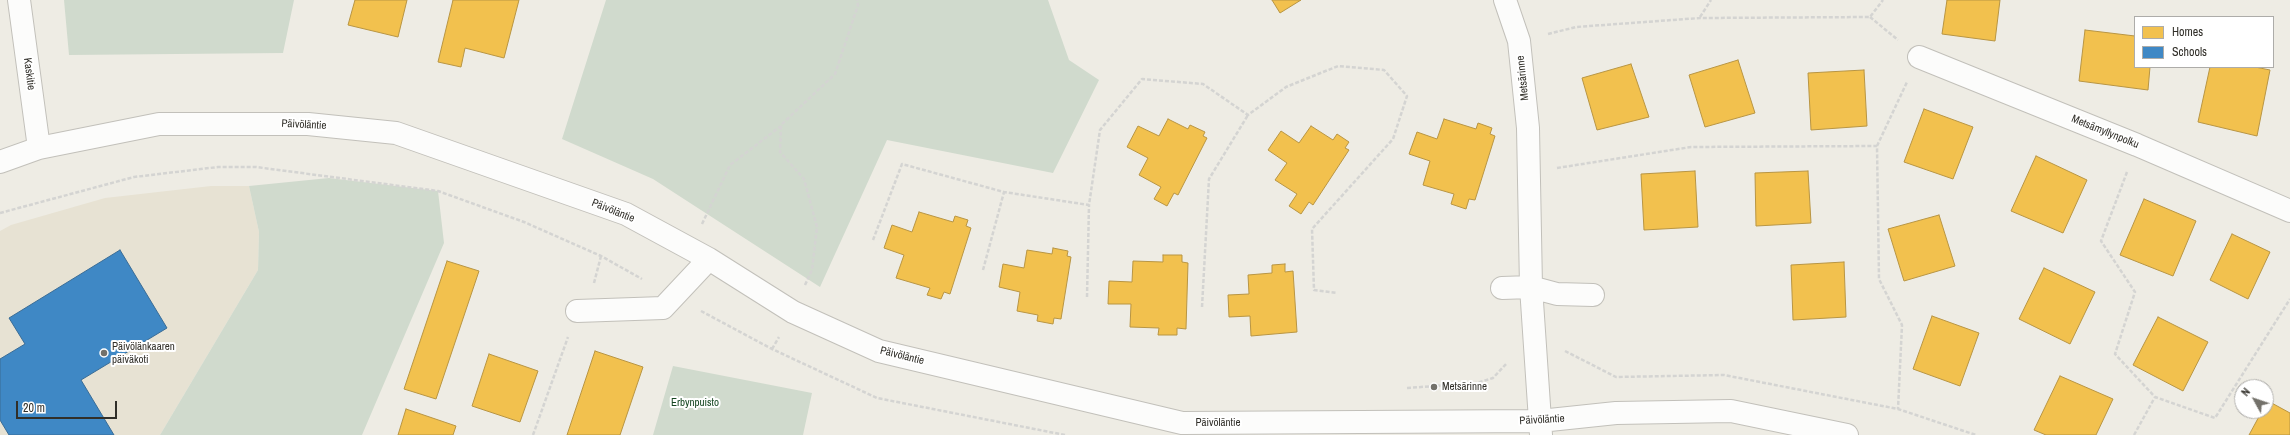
<!DOCTYPE html>
<html>
<head>
<meta charset="utf-8">
<style>
	body { margin:0 }
	#map { position:relative; width:2290px; height:435px; overflow:hidden; background:#eeece4; font-family:"Archivo Narrow",sans-serif }
	canvas { display:block }
	.legend { position:absolute; left:2134px; top:16px; width:140px; height:52px; box-sizing:border-box; background:#fff; border:1px solid #adaca9; margin:0; padding:5px 7px; list-style:none; font-size:12px; color:#312f29 }
	.legend li { display:flex; align-items:center; gap:8px; height:20px }
	.legend b { width:20px; border:1px solid #adaca9 }
	.north { position:absolute; left:2234px; top:379px; width:40px; height:40px; box-sizing:border-box; background:#fff; border:1px solid #adaca9; border-radius:50%; rotate:310deg; font-size:11px; font-weight:700; line-height:16px; text-align:center; color:#312f29 }
	.north::after { content:''; display:block; margin:auto; width:14px; height:18px; background:#73716a; clip-path:polygon(50% 0,100% 100%,50% 72%,0 100%) }
	.scale { position:absolute; left:16px; top:401px; width:101px; height:18px; box-sizing:border-box; border:2px solid #312f29; border-top:0; padding-left:5px; font-size:12px; line-height:14px; white-space:nowrap; color:#312f29; -webkit-text-stroke:3px #fff; paint-order:stroke }
</style>
</head>
<body>
<div id="map">
<canvas width="2290" height="435"></canvas>
<ul class="legend">
<li><b style="height:11px;background:#f2c14e"></b>Homes</li>
<li><b style="height:11px;background:#3f88c5"></b>Schools</li>
</ul>
<div class="north">N</div>
<div class="scale">20 m</div>
</div>
<script>
const context = document.querySelector('canvas').getContext('2d');
context.lineJoin = 'round';
function fillPath(path, color) { context.fillStyle = color; context.fill(path, 'evenodd'); }
const poly = rows => new Path2D(rows.map(r => 'M' + r).join(''));
function strokePath(path, color, width, dash) { context.strokeStyle = color; context.lineWidth = width; context.lineCap = dash ? 'butt' : 'round'; context.setLineDash(dash || []); context.stroke(path); }
function drawText(font, color, halo, rows, align = 'center') {
  context.font = font + ' "Archivo Narrow",sans-serif'; context.lineWidth = 4; context.setLineDash([]); context.textBaseline = 'middle'; context.strokeStyle = halo; context.fillStyle = color; for (const [text, x, y, turn = 0] of rows) {
    context.save(); context.translate(x, y); context.rotate((+turn || 0) * Math.PI / 180); context.textAlign = isNaN(turn) ? turn : align; if (halo) context.strokeText(text, 0, 0); context.fillText(text, 0, 0); context.restore();
  }
}
const built = poly([
	[211,186,249,186,259,232,258,270,160,435,0,435,0,231,11,225,105,198]
]);
const green = poly([
	[64,0,294,0,283,53,69,55],
	[606,0,1048,0,1069,60,1099,80,1053,173,887,140,820,287,653,179,562,139],
	[329,178,438,191,444,243,362,435,160,435,258,270,259,232,249,186],
	[673,366,812,393,803,435,653,435]
]);
const homes = poly([
	[355,0,407,0,398,37,348,25,355,0],
	[453,0,519,0,504,58,465,48,461,67,438,62,453,0],
	[1272,0,1301,0,1280,13,1272,0],
	[1947,0,2000,0,1995,41,1942,34,1947,0],
	[2085,30,2135,36,2135,67,2150,67,2148,90,2079,81,2085,30],
	[1738,60,1755,113,1705,127,1689,75,1738,60],
	[1631,64,1649,117,1597,130,1582,78,1631,64],
	[2210,67,2255,67,2270,70,2257,136,2198,122,2210,67],
	[1864,70,1867,126,1811,130,1808,73,1864,70],
	[1924,109,1973,127,1953,179,1904,162,1924,109],
	[1168,119,1188,129,1190,125,1205,132,1203,136,1207,138,1178,195,1174,193,1167,206,1154,199,1161,187,1139,175,1148,158,1127,147,1138,126,1159,136,1168,119],
	[1444,119,1476,129,1478,123,1492,128,1490,134,1495,136,1475,200,1469,199,1466,209,1451,204,1454,194,1423,185,1430,161,1409,154,1417,132,1437,139,1444,119],
	[1311,126,1333,140,1337,134,1349,142,1345,148,1349,150,1313,205,1309,202,1301,214,1289,206,1297,194,1275,180,1287,163,1268,150,1281,131,1299,143,1311,126],
	[2036,156,2087,180,2063,233,2011,211,2036,156],
	[1695,171,1698,227,1644,230,1641,174,1695,171],
	[1808,171,1811,223,1756,226,1755,173,1808,171],
	[2144,199,2196,221,2173,276,2120,255,2144,199],
	[919,212,953,222,955,216,968,220,966,226,971,228,950,294,944,292,941,299,927,295,930,288,896,278,904,255,884,248,892,225,912,232,919,212],
	[1939,215,1955,266,1904,281,1888,229,1939,215],
	[2232,234,2270,252,2248,299,2210,280,2232,234],
	[1053,248,1068,251,1067,256,1071,257,1061,319,1054,318,1053,324,1037,321,1038,315,1017,311,1020,292,999,287,1003,264,1024,268,1027,250,1052,254,1053,248],
	[1163,255,1182,255,1182,262,1188,263,1186,329,1177,328,1177,335,1158,335,1159,328,1130,327,1131,304,1108,304,1109,281,1132,282,1133,261,1163,262,1163,255],
	[447,261,479,271,436,399,404,389,447,261],
	[1844,262,1846,317,1793,320,1791,265,1844,262],
	[1285,264,1285,272,1293,271,1297,332,1251,336,1250,316,1229,317,1228,295,1249,294,1248,275,1272,273,1272,265,1285,264],
	[2044,268,2095,292,2070,344,2019,319,2044,268],
	[1932,316,1979,333,1960,386,1913,369,1932,316],
	[2158,317,2208,342,2183,391,2133,365,2158,317],
	[595,351,643,367,620,435,567,435,595,351],
	[489,354,538,371,520,422,472,406,489,354],
	[2060,376,2113,399,2096,435,2046,435,2034,430,2060,376],
	[2268,401,2290,413,2290,435,2249,435,2262,411,2266,411,2268,401],
	[406,409,456,426,453,435,398,435,406,409]
]);
const schools = poly([
	[120,250,167,328,81,380,114,435,9,435,0,420,0,359,25,344,9,318,120,250]
]);
const path = poly([
	[1700,17,1711,0],
	[1870,17,1898,40],
	[1548,34,1576,27,1700,18,1870,17,1883,0],
	[1877,146,1907,82],
	[1557,168,1691,147,1877,146,1879,279,1902,325,1898,409],
	[2127,172,2101,241,2135,292,2115,354,2155,397,2215,418,2290,299],
	[0,213,134,177,218,167,256,167,438,191,524,222,601,256,642,279],
	[702,224,730,165,781,126],
	[873,240,902,164,1004,192,1089,205,1100,130,1142,79,1203,84,1248,115,1286,87,1338,66,1384,70,1407,96,1393,139,1312,229,1314,290,1337,293],
	[983,270,1004,192],
	[594,283,601,256],
	[805,285,812,270,817,227,804,179,780,152,781,125,835,74,858,5,857,0],
	[1087,297,1089,205],
	[1202,307,1209,179,1248,115],
	[701,311,772,349,877,398,1065,435],
	[772,349,779,337],
	[1565,351,1616,377,1724,375,1898,409,1976,435],
	[1407,388,1477,383,1493,378,1507,363],
	[533,435,568,337],
	[2134,435,2155,397]
]);
const minor = poly([
	[19,0,39,148],
	[1505,0,1519,41,1528,128,1531,287,1541,435],
	[1919,57,2137,145,2290,211],
	[0,162,39,148,159,124,308,124,396,133,626,214,709,259,793,312,879,351,1182,423,1540,421,1616,413,1731,411,1847,435],
	[1502,288,1531,287,1557,294,1593,295],
	[577,311,663,308,709,259]
]);
const markers = [
	[104,353,4,"#73716a"],
	[1434,387,4,"#73716a"]
];
const streetNames = [
	["Kaskitie",29,74,83],
	["Metsärinne",1523,78,-96],
	["Päivöläntie",304,125,3],
	["Metsämyllynpolku",2105,132,22],
	["Päivöläntie",613,211,22],
	["Päivöläntie",902,356,14],
	["Päivöläntie",1542,420,-3],
	["Päivöläntie",1218,423]
];
const poiNames = [
	["Päivölänkaaren",112,347],
	["päiväkoti",112,360],
	["Metsärinne",1442,387]
];
const parkNames = [
	["Erbynpuisto",695,403]
];
fillPath(built, '#e7e2d3');
fillPath(green, '#d0dacd');
fillPath(homes, '#f2c14e');
strokePath(homes, '#b89543', 1);
fillPath(schools, '#3f88c5');
strokePath(schools, '#3b6d96', 1);
strokePath(minor, '#c2c0ba', 24);
strokePath(path, '#d4d4d2', 2.5, [4, 2]);
strokePath(minor, '#fcfcfb', 22);
for (const [x, y, r, color] of markers) { const dot = new Path2D(); dot.arc(x, y, r, 0, 2 * Math.PI); context.fillStyle = color; context.fill(dot); strokePath(dot, '#fff', 1.5); }
drawText('11px', '#312f29', '#fff', streetNames);
drawText('11px', '#312f29', '#fff', poiNames, 'left');
drawText('11px', '#154621', '#fff', parkNames);
</script>
</body>
</html>
